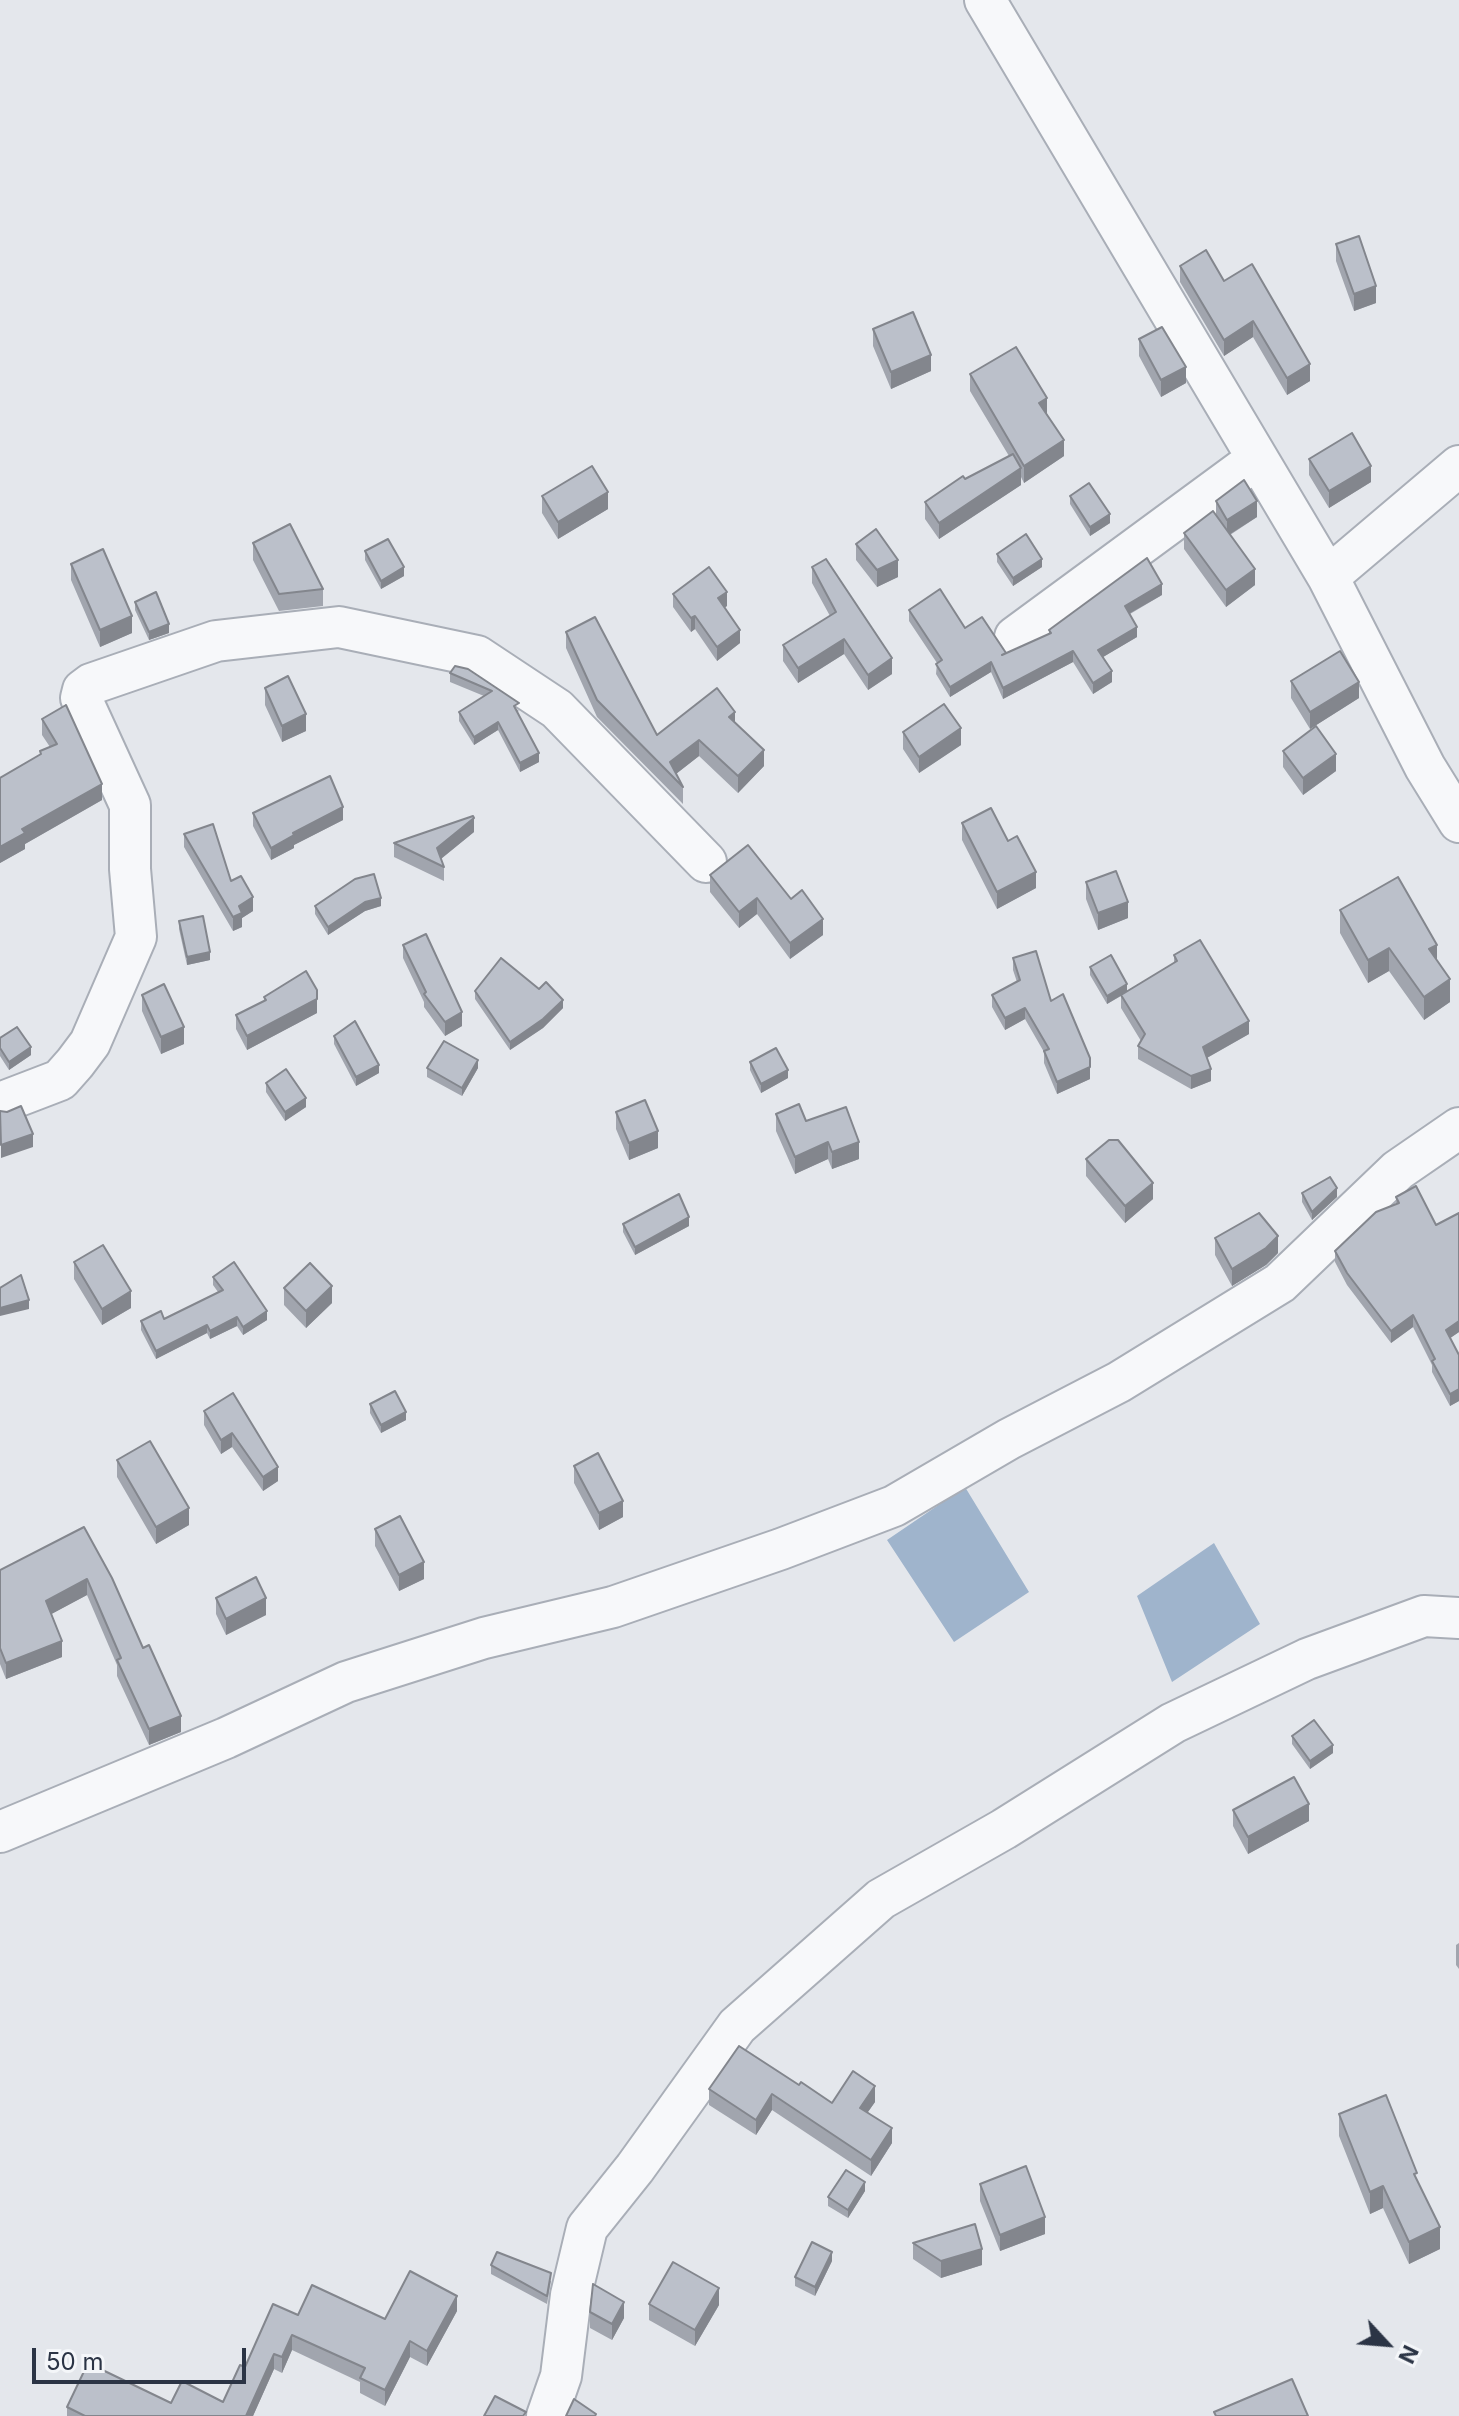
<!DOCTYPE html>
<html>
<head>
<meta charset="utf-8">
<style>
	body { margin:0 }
	#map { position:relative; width:1459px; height:2416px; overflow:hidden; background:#e4e7ec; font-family:Inter,sans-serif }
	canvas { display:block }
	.north { position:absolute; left:1347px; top:2304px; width:80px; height:80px; -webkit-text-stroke:6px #f4f6f9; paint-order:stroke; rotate:116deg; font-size:22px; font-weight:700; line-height:32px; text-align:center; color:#2b3445 }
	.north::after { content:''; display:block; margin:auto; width:28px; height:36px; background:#2b3445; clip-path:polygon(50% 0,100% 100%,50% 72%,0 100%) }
	.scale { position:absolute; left:32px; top:2348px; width:214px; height:36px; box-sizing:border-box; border:4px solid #2b3445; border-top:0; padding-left:10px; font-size:24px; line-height:28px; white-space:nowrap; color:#2b3445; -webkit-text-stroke:6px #f4f6f9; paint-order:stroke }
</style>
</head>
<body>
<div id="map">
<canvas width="1459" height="2416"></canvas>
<div class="north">N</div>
<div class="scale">50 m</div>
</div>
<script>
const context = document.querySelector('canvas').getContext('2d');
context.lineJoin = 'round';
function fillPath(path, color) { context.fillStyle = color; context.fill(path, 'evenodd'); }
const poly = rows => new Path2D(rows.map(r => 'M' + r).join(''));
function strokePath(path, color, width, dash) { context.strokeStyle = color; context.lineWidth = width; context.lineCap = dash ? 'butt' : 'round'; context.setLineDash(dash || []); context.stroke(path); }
const water = poly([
	[965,1487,1029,1592,954,1642,887,1540],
	[1214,1543,1260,1624,1172,1682,1137,1596]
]);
const minor = poly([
	[985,0,1328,577,1425,767,1459,822],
	[1328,577,1459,466],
	[1015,637,1257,459],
	[0,1103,60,1080,75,1063,90,1043,136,937,130,869,130,805,81,698,83,690,91,684,216,641,339,627,477,656,557,709,706,862],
	[0,1832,226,1738,346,1682,484,1638,613,1607,781,1549,894,1506,1009,1439,1119,1382,1280,1283,1398,1170,1459,1128],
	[547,2416,561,2376,571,2295,587,2228,635,2168,737,2026,881,1899,1004,1829,1173,1723,1307,1659,1424,1616,1459,1618]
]);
const wall = poly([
	[1336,244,1376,303,1354,311,1336,261],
	[1180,266,1224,281,1310,381,1287,395,1253,337,1224,356,1180,282],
	[873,329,931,371,891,389,873,346],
	[1139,339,1186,383,1161,397,1139,356],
	[970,374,1047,414,1064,456,1024,483,1021,477,1021,485,939,539,925,519,925,502,1009,456,970,391],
	[1309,459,1371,482,1329,508,1309,475],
	[542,496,608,509,558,539,542,513],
	[1070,496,1110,523,1090,536,1070,504],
	[1216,501,1257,517,1230,535,1255,585,1226,607,1184,549,1184,533,1216,515],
	[253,543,323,589,323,606,279,611,253,560],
	[856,544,898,577,877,587,856,560],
	[365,551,404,576,381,589,365,560],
	[997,554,1042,567,1013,586,997,562],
	[71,564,132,633,100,647,71,580],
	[812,567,892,674,868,690,844,654,798,683,783,661,783,645,830,616,812,583],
	[673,594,727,606,725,607,740,643,717,661,695,629,691,632,673,607],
	[1162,595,1130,614,1137,637,1103,657,1112,682,1093,694,1073,662,1003,699,991,672,950,697,936,674,937,663,909,621,909,610,965,628,1006,654,1049,634,1049,630],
	[135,602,169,633,149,640,135,610],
	[566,632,657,735,735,723,764,766,738,793,699,756,676,774,683,787,683,804,597,717,566,648],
	[468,669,519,711,517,712,539,762,520,772,498,730,474,745,459,721,459,712,484,696,450,682,450,673],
	[1291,681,1359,698,1310,729,1291,698],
	[265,688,306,731,282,742,265,705],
	[42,719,102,800,25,844,25,849,0,863,0,778,40,755,40,751,50,747,42,735],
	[903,732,961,745,919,773,903,749],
	[1283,751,1336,771,1303,795,1283,767],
	[253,813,343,820,294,845,294,848,271,860,253,826],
	[962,823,1008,841,1036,888,997,909,962,840],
	[474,832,441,859,444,867,444,881,394,857,394,843],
	[184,834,231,881,253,911,242,918,242,927,233,931,184,847],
	[710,875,791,899,823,935,790,959,757,914,739,928,710,892],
	[1086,882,1128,918,1098,930,1086,899],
	[315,906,381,906,365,911,328,935,315,914],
	[1340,910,1437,960,1450,1002,1424,1020,1389,971,1368,983,1340,933],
	[179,921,210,960,187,965,179,929],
	[403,945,462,1026,445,1036,424,1007,424,1002,403,958],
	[1174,955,1249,1034,1207,1058,1211,1081,1191,1089,1138,1059,1138,1046,1141,1041,1121,1008,1121,996,1107,1004,1090,975,1090,967,1127,991,1174,963],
	[1013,958,1051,1001,1090,1079,1057,1094,1044,1063,1044,1052,1025,1019,1005,1030,992,1007,992,995,1017,982,1013,970],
	[475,991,563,1008,543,1028,510,1050,475,999],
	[142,995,184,1044,161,1054,142,1011],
	[264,997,317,1013,247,1050,236,1029,236,1015,264,1001],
	[334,1036,379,1073,356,1086,334,1044],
	[0,1038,31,1055,9,1070,0,1056],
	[750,1062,788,1078,761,1093,750,1070],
	[427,1068,478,1068,462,1096,427,1077],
	[266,1083,306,1107,285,1121,266,1092],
	[616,1112,658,1148,629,1160,616,1129],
	[776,1114,806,1121,859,1159,832,1169,828,1159,795,1174,776,1131],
	[1086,1159,1153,1199,1125,1223,1086,1176],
	[1302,1193,1337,1197,1312,1220,1302,1202],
	[1396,1197,1459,1332,1450,1338,1459,1355,1459,1401,1450,1406,1432,1372,1432,1365,1413,1327,1391,1343,1347,1285,1335,1262,1335,1251,1396,1205],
	[623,1224,689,1226,635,1255,623,1232],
	[1215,1238,1278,1253,1266,1265,1232,1286,1215,1255],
	[74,1262,131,1308,102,1325,74,1279],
	[213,1277,267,1320,243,1335,237,1326,210,1339,207,1333,156,1359,141,1330,141,1321,164,1319,218,1292,213,1285],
	[284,1288,332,1303,306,1328,284,1305],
	[233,1393,278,1481,263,1491,232,1447,221,1454,204,1425,204,1411],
	[370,1404,406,1420,381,1433,370,1413],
	[117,1460,189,1525,156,1544,117,1477],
	[574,1466,623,1517,599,1530,574,1483],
	[84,1527,181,1732,149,1745,117,1676,117,1665,87,1595,51,1614,62,1657,6,1679,0,1664,0,1570],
	[375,1529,424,1579,399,1591,375,1546],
	[216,1598,266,1615,226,1635,216,1614],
	[1292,1736,1333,1753,1310,1769,1292,1744],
	[1233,1810,1309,1821,1248,1854,1233,1826],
	[1459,1943,1459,1969,1456,1965,1456,1945],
	[799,2085,832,2103,875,2102,868,2112,892,2143,871,2176,772,2110,756,2135,709,2105,709,2089],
	[1339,2114,1417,2179,1440,2249,1409,2264,1383,2208,1370,2214,1339,2136],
	[980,2184,1045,2234,1000,2251,980,2201],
	[865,2191,848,2218,828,2206,828,2197],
	[913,2243,982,2265,941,2278,913,2259],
	[832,2261,815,2296,795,2286,795,2277],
	[491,2265,551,2281,547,2304,491,2274],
	[649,2304,719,2305,695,2346,649,2320],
	[457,2311,427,2366,410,2357,385,2406,360,2393,360,2382,292,2350,282,2373,274,2369,253,2416,67,2416,67,2407,171,2403,223,2402,245,2367,298,2315,385,2319],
	[590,2312,624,2318,612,2340,590,2328]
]);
const shadedWall = poly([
	[1376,286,1376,303,1354,311,1354,294],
	[1253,321,1253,337,1224,356,1224,340],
	[931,355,931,371,891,389,891,372],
	[1310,364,1310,381,1287,395,1287,378],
	[1186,367,1186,383,1161,397,1161,380],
	[1047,398,1047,415,1039,403],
	[1064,440,1064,456,1024,483,1024,466],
	[1371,466,1371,482,1329,508,1329,491],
	[1021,468,1021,485,939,539,939,523],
	[608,492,608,509,558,539,558,522],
	[1257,501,1257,517,1227,536,1227,520],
	[1110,514,1110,523,1090,536,1090,527],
	[1042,559,1042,567,1013,586,1013,578],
	[898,560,898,577,877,587,877,570],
	[404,567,404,576,381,589,381,581],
	[1255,569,1255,585,1226,607,1226,590],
	[1162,584,1162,595,1125,616,1125,606],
	[727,592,727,606,718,612,718,598],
	[132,616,132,633,100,647,100,630],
	[695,616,695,629,691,632,691,618],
	[169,624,169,633,149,640,149,632],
	[1137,627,1137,637,1098,660,1098,650],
	[740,630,740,643,717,661,717,647],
	[844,639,844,654,798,683,798,668],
	[1073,651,1073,662,1003,699,1003,688],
	[892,658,892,674,868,690,868,675],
	[991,662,991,672,950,697,950,687],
	[1112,671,1112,682,1093,694,1093,683],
	[1359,682,1359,698,1310,729,1310,712],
	[735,712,735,729,729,717],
	[306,714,306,731,282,742,282,726],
	[498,722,498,730,474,745,474,737],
	[961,728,961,745,919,773,919,757],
	[699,740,699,756,672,777,670,762],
	[764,750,764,766,738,793,738,776],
	[539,753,539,762,520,772,520,763],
	[1336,754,1336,771,1303,795,1303,778],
	[102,784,102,800,25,844,25,849,0,863,0,847,22,829],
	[343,807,343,820,294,845,294,848,271,860,271,848,293,833],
	[474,818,474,832,437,862,437,848],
	[1036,872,1036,888,997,909,997,892],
	[253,897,253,911,242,918,242,927,233,931,233,917,239,906],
	[381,898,381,906,365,911,328,935,328,927,365,902],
	[757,898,757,914,739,928,739,912],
	[1128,902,1128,918,1098,930,1098,913],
	[823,919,823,935,790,959,790,943],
	[1437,945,1437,968,1429,949],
	[1389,948,1389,971,1368,983,1368,960],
	[210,952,210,960,187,965,187,957],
	[1450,979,1450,1002,1424,1020,1424,997],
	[1127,984,1127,992,1107,1004,1107,996],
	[317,999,317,1013,247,1050,247,1036],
	[563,1000,563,1008,543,1028,510,1050,510,1042],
	[1025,1008,1025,1019,1005,1030,1005,1018],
	[462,1012,462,1026,445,1036,445,1022],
	[1249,1021,1249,1034,1203,1060,1203,1047],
	[184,1027,184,1044,161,1054,161,1037],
	[31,1047,31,1055,9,1070,9,1062],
	[478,1060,478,1068,462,1096,462,1088],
	[379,1065,379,1073,356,1086,356,1077],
	[1090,1067,1090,1079,1057,1094,1057,1082],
	[1211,1069,1211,1081,1191,1089,1191,1076],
	[788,1070,788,1078,761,1093,761,1084],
	[306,1098,306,1107,285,1121,285,1112],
	[658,1131,658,1148,629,1160,629,1143],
	[33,1134,33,1147,1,1158,1,1145],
	[828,1142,828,1159,795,1174,795,1157],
	[859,1142,859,1159,832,1169,832,1152],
	[1153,1183,1153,1199,1125,1223,1125,1206],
	[1337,1188,1337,1197,1312,1220,1312,1212],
	[689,1217,689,1226,635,1255,635,1247],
	[1278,1236,1278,1253,1266,1265,1232,1286,1232,1269],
	[332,1286,332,1303,306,1328,306,1311],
	[131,1291,131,1308,102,1325,102,1309],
	[29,1300,29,1309,0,1316,0,1308],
	[267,1311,267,1320,243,1335,243,1327],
	[1413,1315,1413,1327,1391,1343,1391,1331],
	[237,1317,237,1326,210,1339,210,1331],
	[1459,1321,1459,1332,1446,1341,1446,1330],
	[207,1325,207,1333,156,1359,156,1351],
	[1459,1389,1459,1401,1450,1406,1450,1394],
	[406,1412,406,1420,381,1433,381,1425],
	[232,1433,232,1447,221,1454,221,1440],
	[278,1467,278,1481,263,1491,263,1477],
	[623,1501,623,1517,599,1530,599,1513],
	[189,1508,189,1525,156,1544,156,1527],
	[424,1562,424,1579,399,1591,399,1575],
	[87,1579,87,1595,46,1617,46,1601],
	[266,1598,266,1615,226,1635,226,1619],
	[62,1641,62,1657,6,1679,6,1663],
	[181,1716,181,1732,149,1745,149,1729],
	[1333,1745,1333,1753,1310,1769,1310,1761],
	[1309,1804,1309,1821,1248,1854,1248,1837],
	[875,2086,875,2102,860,2123,860,2108],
	[772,2094,772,2110,756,2135,756,2120],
	[892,2128,892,2143,871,2176,871,2160],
	[865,2182,865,2191,848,2218,848,2210],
	[1383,2186,1383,2208,1370,2214,1370,2192],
	[1045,2217,1045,2234,1000,2251,1000,2235],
	[1440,2227,1440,2249,1409,2264,1409,2242],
	[982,2249,982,2265,941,2278,941,2261],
	[832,2252,832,2261,815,2296,815,2287],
	[719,2288,719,2305,695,2346,695,2330],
	[457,2296,457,2311,427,2366,427,2351],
	[624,2302,624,2318,612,2340,612,2324],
	[292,2335,292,2350,282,2373,282,2357],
	[410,2341,410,2357,385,2406,385,2390],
	[274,2354,274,2369,253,2416,246,2416]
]);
const building = poly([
	[1359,236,1376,286,1354,294,1336,244,1359,236],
	[1206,250,1224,281,1252,264,1310,364,1287,378,1253,321,1224,340,1180,266,1206,250],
	[913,312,931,355,891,372,873,329,913,312],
	[1162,327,1186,367,1161,380,1139,339,1162,327],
	[1016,347,1047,398,1039,403,1064,440,1024,466,970,374,1016,347],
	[1352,433,1371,466,1329,491,1309,459,1352,433],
	[1013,454,1021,468,939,523,925,502,963,476,965,479,1013,454],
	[592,466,608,492,558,522,542,496,592,466],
	[1244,480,1257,501,1227,520,1216,501,1244,480],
	[1089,483,1110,514,1090,527,1070,496,1089,483],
	[1213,511,1255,569,1226,590,1184,533,1213,511],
	[290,524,323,589,279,594,253,543,290,524],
	[876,529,898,560,877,570,856,544,876,529],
	[1026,534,1042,559,1013,578,997,554,1026,534],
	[388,539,404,567,381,581,365,551,388,539],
	[103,549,132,616,100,630,71,564,103,549],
	[1147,558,1162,584,1125,606,1137,627,1098,650,1112,671,1093,683,1073,651,1003,688,991,662,950,687,936,664,942,660,909,610,940,589,965,628,982,617,1006,653,1002,655,1051,633,1049,630,1147,558],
	[826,559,892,658,868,675,844,639,798,668,783,645,836,612,812,567,826,559],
	[709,567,727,592,718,598,740,630,717,647,695,616,691,618,673,594,709,567],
	[156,592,169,624,149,632,135,602,156,592],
	[595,617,657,735,717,688,735,712,729,717,764,750,738,776,699,740,670,762,683,787,597,700,566,632,595,617],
	[1340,651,1359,682,1310,712,1291,681,1340,651],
	[455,666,468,669,519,703,514,706,539,753,520,763,498,722,474,737,459,712,492,691,450,673,455,666],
	[288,676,306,714,282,726,265,688,288,676],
	[944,704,961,728,919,757,903,732,944,704],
	[66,705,102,784,22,829,25,833,0,847,0,778,41,754,40,751,57,744,42,719,66,705],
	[1316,726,1336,754,1303,778,1283,751,1316,726],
	[330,776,343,807,293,833,294,835,271,848,253,813,330,776],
	[991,808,1008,841,1017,836,1036,872,997,892,962,823,991,808],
	[473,816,474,818,437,848,444,867,394,843,473,816],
	[213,824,231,881,241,876,253,897,239,906,242,913,233,917,184,834,213,824],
	[748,845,791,899,802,890,823,919,790,943,757,898,739,912,710,875,748,845],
	[1116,871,1128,902,1098,913,1086,882,1116,871],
	[374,874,381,898,365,902,328,927,315,906,355,879,374,874],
	[1398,877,1437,945,1429,949,1450,979,1424,997,1389,948,1368,960,1340,910,1398,877],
	[203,916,210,952,187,957,179,921,203,916],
	[426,934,462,1012,445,1022,424,994,426,992,403,945,426,934],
	[1200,940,1249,1021,1203,1047,1211,1069,1191,1076,1138,1046,1145,1034,1121,995,1177,961,1174,955,1200,940],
	[1036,951,1051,1001,1063,994,1090,1058,1090,1067,1057,1082,1044,1051,1049,1049,1025,1008,1005,1018,992,995,1020,980,1013,958,1036,951],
	[1111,955,1127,984,1107,996,1090,967,1111,955],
	[501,958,539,989,546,982,563,1000,543,1019,510,1042,475,991,501,958],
	[306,971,317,990,317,999,247,1036,236,1015,266,1000,264,997,306,971],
	[164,984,184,1027,161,1037,142,995,164,984],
	[355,1021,379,1065,356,1077,334,1036,355,1021],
	[17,1027,31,1047,9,1062,0,1048,0,1038,17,1027],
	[444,1041,478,1060,462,1088,427,1068,444,1041],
	[776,1048,788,1070,761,1084,750,1062,776,1048],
	[286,1069,306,1098,285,1112,266,1083,286,1069],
	[645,1100,658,1131,629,1143,616,1112,645,1100],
	[799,1104,806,1121,846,1107,859,1142,832,1152,828,1142,795,1157,776,1114,799,1104],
	[21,1106,33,1134,1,1145,0,1111,7,1112,21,1106],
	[1109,1140,1118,1140,1153,1183,1125,1206,1086,1159,1109,1140],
	[1330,1177,1337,1188,1312,1212,1302,1193,1330,1177],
	[1416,1186,1436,1225,1459,1213,1459,1321,1446,1330,1459,1355,1459,1389,1450,1394,1432,1361,1435,1359,1413,1315,1391,1331,1347,1273,1335,1251,1376,1212,1399,1203,1396,1197,1416,1186],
	[679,1194,689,1217,635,1247,623,1224,679,1194],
	[1259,1213,1278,1236,1266,1248,1232,1269,1215,1238,1259,1213],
	[103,1245,131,1291,102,1309,74,1262,103,1245],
	[234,1262,267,1311,243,1327,237,1317,210,1331,207,1325,156,1351,141,1321,161,1311,164,1319,223,1290,213,1277,234,1262],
	[310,1263,332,1286,306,1311,284,1288,310,1263],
	[21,1275,29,1300,0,1308,0,1288,21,1275],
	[395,1391,406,1412,381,1425,370,1404,395,1391],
	[233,1393,278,1467,263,1477,232,1433,221,1440,204,1411,233,1393],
	[150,1441,189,1508,156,1527,117,1460,150,1441],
	[598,1453,623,1501,599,1513,574,1466,598,1453],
	[400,1516,424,1562,399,1575,375,1529,400,1516],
	[84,1527,112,1578,143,1648,149,1645,181,1716,149,1729,117,1660,121,1658,87,1579,46,1601,62,1641,6,1663,0,1648,0,1570,84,1527],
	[256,1577,266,1598,226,1619,216,1598,256,1577],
	[1314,1720,1333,1745,1310,1761,1292,1736,1314,1720],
	[1294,1777,1309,1804,1248,1837,1233,1810,1294,1777],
	[739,2046,799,2085,801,2082,832,2103,853,2071,875,2086,860,2108,892,2128,871,2160,772,2094,756,2120,709,2089,739,2046],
	[1386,2095,1417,2173,1414,2174,1440,2227,1409,2242,1383,2186,1370,2192,1339,2114,1386,2095],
	[1026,2166,1045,2217,1000,2235,980,2184,1026,2166],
	[846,2170,865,2182,848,2210,828,2197,846,2170],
	[975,2224,982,2249,941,2261,913,2243,975,2224],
	[812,2242,832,2252,815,2287,795,2277,812,2242],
	[497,2252,551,2273,547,2296,491,2265,497,2252],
	[673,2262,719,2288,695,2330,649,2304,673,2262],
	[410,2271,457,2296,427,2351,410,2341,385,2390,360,2378,365,2368,292,2335,282,2357,274,2354,246,2416,85,2416,67,2407,88,2363,171,2403,182,2381,223,2402,240,2365,245,2367,273,2304,298,2315,312,2285,385,2319,410,2271],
	[593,2284,624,2302,612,2324,590,2312,593,2284],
	[1292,2379,1308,2416,1216,2416,1214,2412,1292,2379],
	[495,2396,526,2412,523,2416,484,2416,495,2396],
	[574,2399,596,2414,595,2416,566,2416,574,2399]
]);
fillPath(water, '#9fb4cc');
strokePath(minor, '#a9aeb7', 44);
strokePath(minor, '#f7f8fa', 40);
fillPath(wall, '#a1a5ae');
fillPath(shadedWall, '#83868d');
fillPath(building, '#bbc0ca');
strokePath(building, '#83868d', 2);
</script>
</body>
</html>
